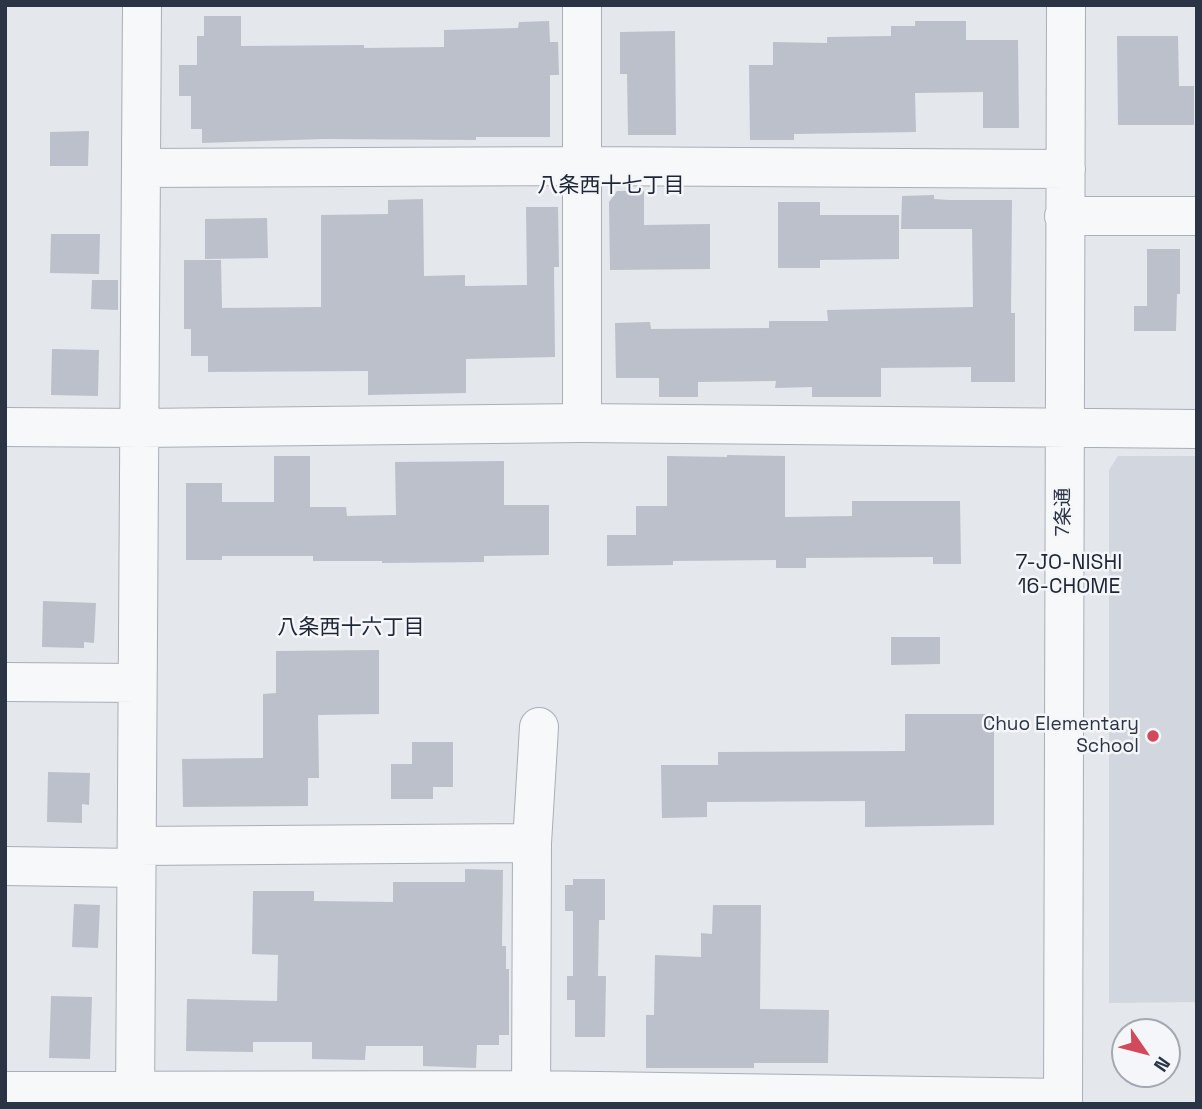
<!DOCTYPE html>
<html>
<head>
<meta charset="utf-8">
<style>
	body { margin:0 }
	#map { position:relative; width:1202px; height:1109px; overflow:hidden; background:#e4e7ec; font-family:"Space Grotesk",sans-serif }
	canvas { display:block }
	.frame { position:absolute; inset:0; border:7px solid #2b3445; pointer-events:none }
	.north { position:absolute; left:1111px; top:1018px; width:70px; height:70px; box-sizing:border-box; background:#f4f6f9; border:2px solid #a4a8b1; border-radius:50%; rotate:125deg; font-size:19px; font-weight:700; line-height:28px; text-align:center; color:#2b3445 }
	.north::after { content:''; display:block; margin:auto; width:24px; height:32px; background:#d1495b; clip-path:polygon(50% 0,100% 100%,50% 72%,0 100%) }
</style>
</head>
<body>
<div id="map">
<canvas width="1202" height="1109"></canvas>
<div class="frame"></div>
<div class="north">N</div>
</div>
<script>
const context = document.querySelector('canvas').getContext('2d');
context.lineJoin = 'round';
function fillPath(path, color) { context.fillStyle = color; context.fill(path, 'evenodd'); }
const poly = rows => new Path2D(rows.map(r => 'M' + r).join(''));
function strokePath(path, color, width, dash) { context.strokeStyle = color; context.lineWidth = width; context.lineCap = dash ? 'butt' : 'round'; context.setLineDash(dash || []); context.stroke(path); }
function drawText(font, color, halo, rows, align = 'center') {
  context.font = font + ' "Space Grotesk","Noto Sans JP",sans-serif'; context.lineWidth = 5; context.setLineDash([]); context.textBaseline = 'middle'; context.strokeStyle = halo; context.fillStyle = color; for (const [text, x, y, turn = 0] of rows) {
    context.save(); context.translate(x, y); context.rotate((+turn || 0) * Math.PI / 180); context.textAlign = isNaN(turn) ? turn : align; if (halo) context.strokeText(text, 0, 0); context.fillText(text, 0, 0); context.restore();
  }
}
const built = poly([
	[1118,456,1197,456,1197,1002,1109,1003,1109,470]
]);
const building = poly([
	[204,16,241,16,241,46,364,45,364,48,444,47,444,30,518,28,519,22,549,21,550,42,558,42,559,75,550,75,550,137,476,137,476,140,323,139,202,143,202,129,191,129,191,96,179,96,179,65,197,65,197,36,204,36],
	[915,21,966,21,966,40,1018,40,1019,128,983,128,983,92,915,93,916,132,794,134,794,140,750,140,749,65,773,65,773,42,827,43,827,37,891,36,891,26,915,26],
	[675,31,676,135,628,135,627,74,620,74,620,32],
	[1117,36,1178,36,1179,86,1194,86,1194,125,1118,125],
	[89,131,88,166,50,166,50,132],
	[617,191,644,191,644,225,710,224,710,269,610,270,609,202],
	[934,195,934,199,949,200,1012,200,1011,313,1015,313,1015,382,971,382,971,367,881,368,881,397,812,397,812,387,775,388,776,381,698,382,698,397,659,397,659,378,616,378,615,323,650,322,651,329,769,328,769,321,828,321,827,310,973,307,972,229,901,229,902,196],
	[423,199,424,276,465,275,465,286,527,285,526,207,558,207,559,267,554,267,555,357,466,359,466,393,368,395,368,371,208,372,208,356,191,356,191,329,184,329,184,260,221,260,222,308,321,307,321,215,388,214,388,200],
	[778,202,820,202,820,215,899,215,899,259,820,260,820,268,778,268],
	[267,218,268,258,205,259,205,219],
	[51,234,100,234,99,274,50,273],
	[1147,249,1180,249,1180,294,1177,294,1176,331,1134,331,1134,306,1147,306],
	[92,280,118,280,118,310,91,309],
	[52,349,99,350,98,396,51,395],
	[727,455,785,456,785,517,852,516,852,501,960,501,961,564,933,564,933,557,806,558,806,568,776,568,776,560,673,561,673,565,607,566,607,535,636,535,636,506,667,506,667,456,727,457],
	[274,456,310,456,310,507,346,507,347,516,396,515,395,462,504,461,504,505,549,505,549,555,484,556,484,562,382,563,382,561,313,561,313,556,222,556,222,560,186,560,186,483,222,483,222,502,274,502],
	[43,601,96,603,94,643,84,642,84,648,42,647],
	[891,637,940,637,940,664,891,665],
	[379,650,379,714,318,715,319,778,308,778,308,806,183,807,182,759,263,758,263,694,276,693,276,651],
	[905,714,994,714,994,825,865,827,865,801,707,802,707,817,662,818,661,765,718,765,718,752,905,751],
	[412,742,453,742,453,787,433,787,433,799,391,799,391,764,412,764],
	[48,772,90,773,89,805,82,804,82,823,47,822],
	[465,869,503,870,502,946,506,946,506,969,509,969,509,1035,499,1035,499,1045,477,1045,476,1068,423,1066,423,1046,366,1046,365,1060,312,1059,312,1042,253,1042,253,1052,186,1051,187,999,277,1001,278,955,252,954,253,891,314,891,314,901,393,902,393,882,465,882],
	[573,879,605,879,605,920,599,920,598,976,606,976,605,1037,575,1037,575,1000,567,1000,567,976,573,976,573,911,565,911,565,885,573,885],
	[74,904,100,905,98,948,72,947],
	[713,905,761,905,760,1009,829,1010,828,1063,754,1063,754,1068,646,1068,646,1015,654,1015,655,955,701,957,701,933,712,934],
	[51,996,92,997,90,1059,49,1058]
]);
const minor = poly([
	[582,5,582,423],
	[142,168,582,166,1066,169],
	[1064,216,1197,216],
	[5,427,140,428,582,423,1197,429],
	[5,682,137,683],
	[137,846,532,843],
	[5,866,136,868],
	[5,1091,531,1090,1063,1098],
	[135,1104,142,5],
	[531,1104,532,843,539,727],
	[1063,1104,1066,5]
]);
const markers = [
	[1153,736,7,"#d1495b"]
];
const streetNames = [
	["7条通",1064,512,-90]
];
const poiNames = [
	["Chuo Elementary",1139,725],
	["School",1139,747]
];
const neighbourhoodNames = [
	["八条西十七丁目",611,186],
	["7-JO-NISHI",1069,563],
	["16-CHOME",1069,587],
	["八条西十六丁目",351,628]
];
fillPath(built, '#d2d6de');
fillPath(building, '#bbc0ca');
strokePath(minor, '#a9aeb7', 40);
strokePath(minor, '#f7f8fa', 38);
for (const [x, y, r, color] of markers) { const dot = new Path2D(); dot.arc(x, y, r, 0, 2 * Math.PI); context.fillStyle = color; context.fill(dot); strokePath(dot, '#f4f6f9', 2.5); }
drawText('19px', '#2b3445', '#f4f6f9', streetNames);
drawText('19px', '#2b3445', '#f4f6f9', poiNames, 'right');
drawText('21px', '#1d2536', '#f4f6f9', neighbourhoodNames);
</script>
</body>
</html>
